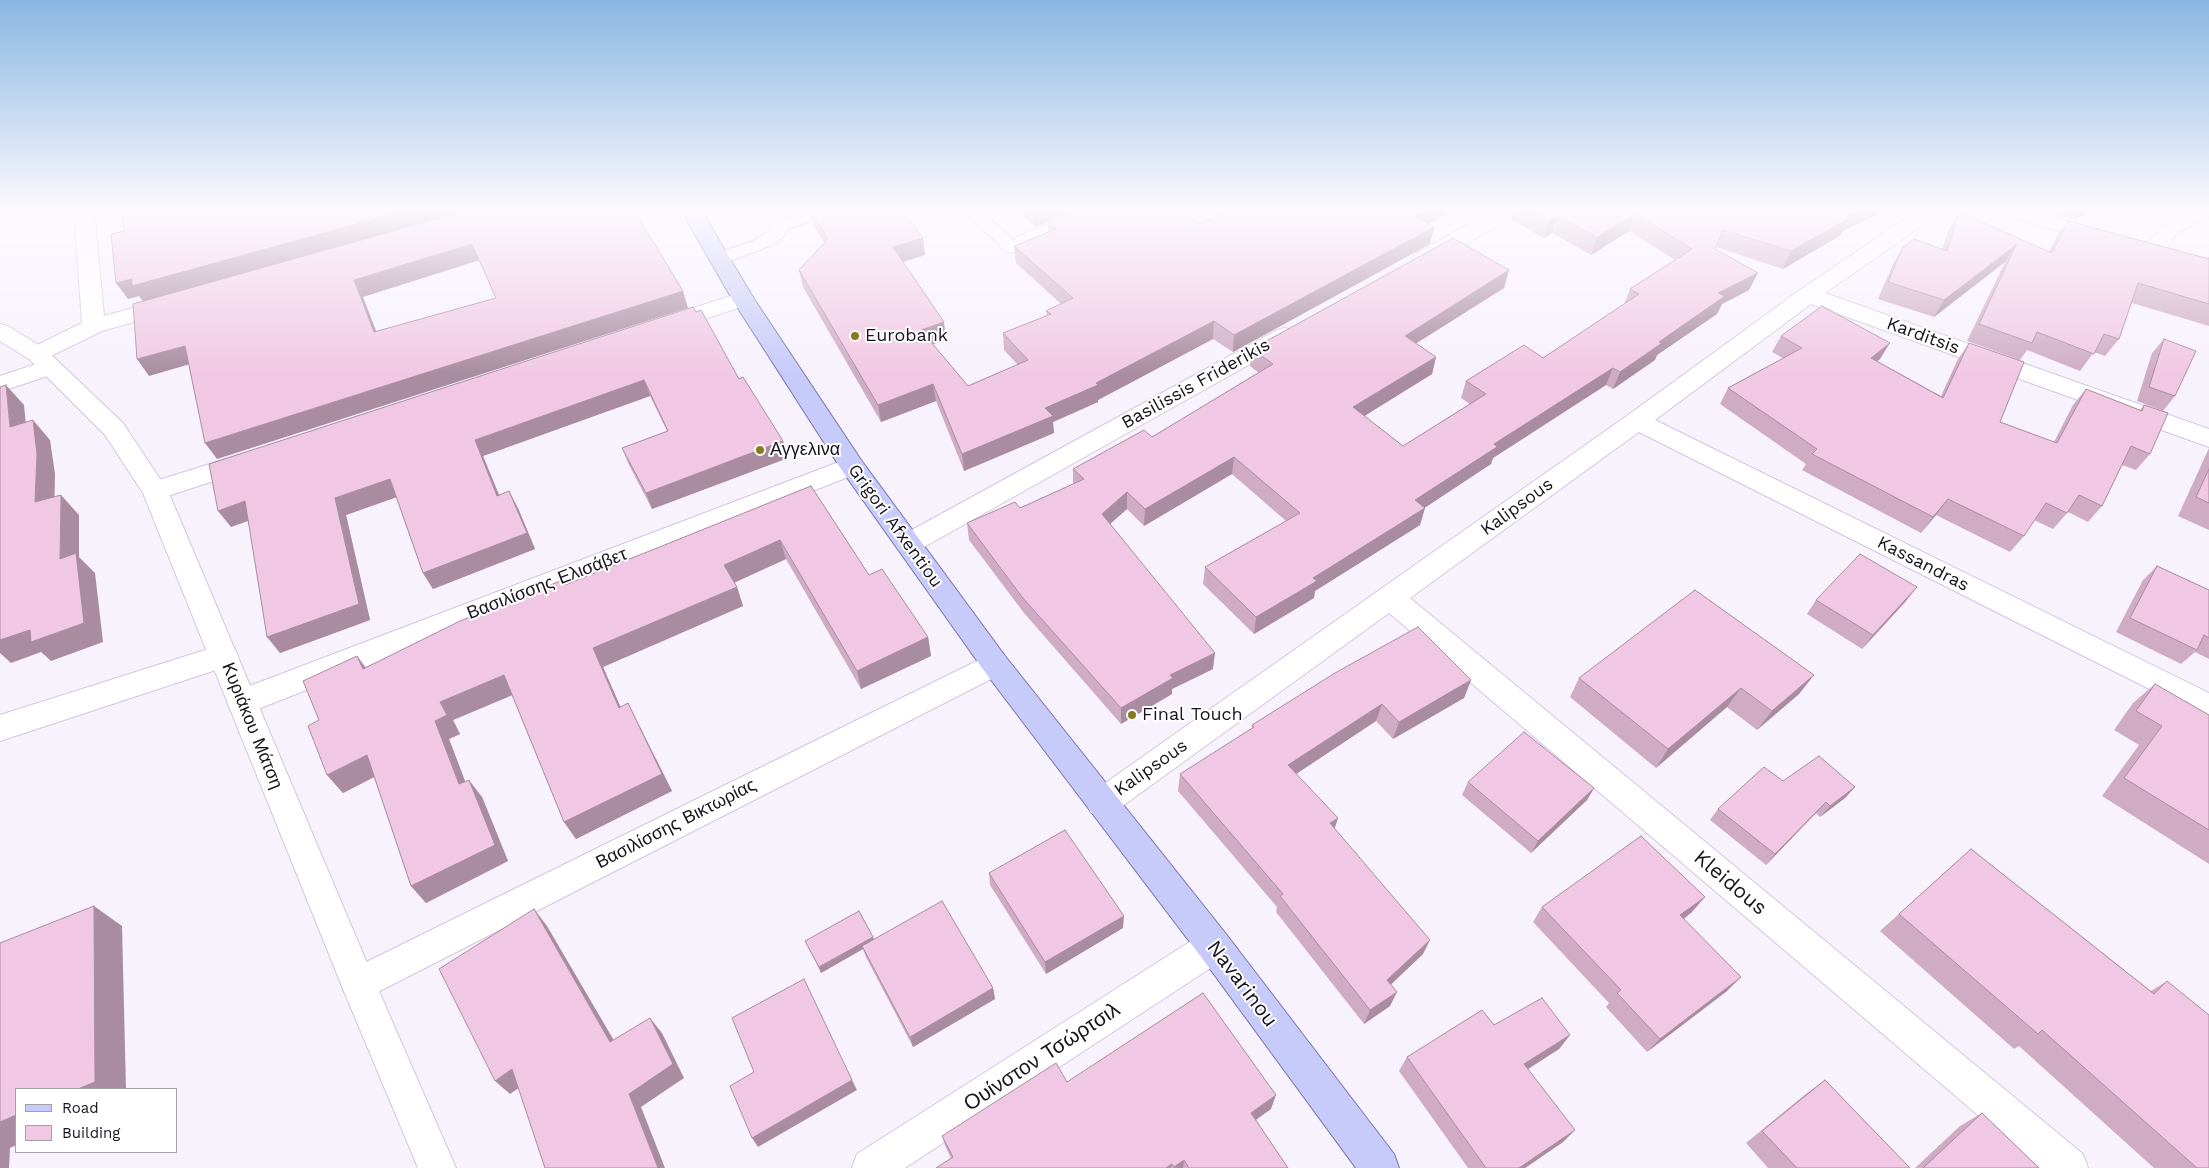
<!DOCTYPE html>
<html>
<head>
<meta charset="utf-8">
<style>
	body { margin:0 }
	#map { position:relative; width:2209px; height:1168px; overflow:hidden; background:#f8f2fd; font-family:"Work Sans",sans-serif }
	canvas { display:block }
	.legend { position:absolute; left:15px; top:1088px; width:162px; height:65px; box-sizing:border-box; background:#fff; border:1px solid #a3a1a5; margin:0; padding:6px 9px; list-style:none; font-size:15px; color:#18131d }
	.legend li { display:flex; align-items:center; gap:10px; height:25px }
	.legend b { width:25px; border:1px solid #a3a1a5 }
</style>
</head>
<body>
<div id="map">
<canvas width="2209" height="1168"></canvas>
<ul class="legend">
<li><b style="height:6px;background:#c7cbf9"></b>Road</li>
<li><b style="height:14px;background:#f1c8e3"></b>Building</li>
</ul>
</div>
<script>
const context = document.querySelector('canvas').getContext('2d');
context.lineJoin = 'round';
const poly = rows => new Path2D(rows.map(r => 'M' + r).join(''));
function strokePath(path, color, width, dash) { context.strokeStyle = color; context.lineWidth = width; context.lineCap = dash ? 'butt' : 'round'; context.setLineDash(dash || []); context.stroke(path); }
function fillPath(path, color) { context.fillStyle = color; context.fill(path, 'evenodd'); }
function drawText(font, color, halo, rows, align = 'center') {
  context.font = font + ' "Work Sans",sans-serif'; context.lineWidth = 4; context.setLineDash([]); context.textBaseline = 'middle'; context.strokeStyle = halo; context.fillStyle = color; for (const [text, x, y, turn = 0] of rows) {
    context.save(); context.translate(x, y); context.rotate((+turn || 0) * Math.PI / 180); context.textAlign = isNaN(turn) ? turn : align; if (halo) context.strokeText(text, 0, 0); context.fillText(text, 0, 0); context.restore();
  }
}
const service = poly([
	[761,210,777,210,784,219,811,210,835,210,833,213,787,229,784,236,777,242,764,248,726,262,714,262,712,258,714,254,752,242,770,231,772,226,761,210],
	[962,210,980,210,1017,244,1019,247,1017,250,1005,250,962,210]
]);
const minor = poly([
	[74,210,94,210,104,316,169,298,177,300,180,305,177,310,102,331,45,359,37,362,29,359,25,354,29,349,82,323,74,210],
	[1078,210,1106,210,1103,214,1018,251,1011,253,1004,251,1000,247,1004,243,1078,210],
	[1495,210,1521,210,1518,214,1431,264,1423,265,1415,264,1412,259,1415,254,1495,210],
	[1918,210,1942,210,1939,214,1825,293,2209,429,2209,447,1811,304,1655,420,2209,693,2209,719,1639,432,1410,598,2083,1154,2088,1168,2040,1168,1389,613,1113,813,1102,817,1091,813,1086,803,1091,793,1628,415,1800,290,1918,210],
	[2187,210,2209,210,2209,215,2176,234,2162,255,2154,256,2146,255,2143,250,2162,226,2187,210],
	[743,292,751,294,754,299,751,304,667,331,659,329,656,324,659,319,743,292],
	[1285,328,1293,330,1296,335,1293,340,917,551,908,554,899,551,895,544,899,537,1277,330,1285,328],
	[51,359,59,362,63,367,59,372,0,392,0,376,51,359],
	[245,453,254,456,258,462,254,468,155,500,146,498,142,491,146,484,245,453],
	[852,457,861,460,865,466,861,472,253,711,242,714,231,711,227,702,231,693,852,457],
	[224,644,234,648,238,656,234,664,0,741,0,715,224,644],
	[995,652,1005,656,1009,664,1005,672,370,996,358,1001,346,996,341,984,346,972,995,652],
	[1214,930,1226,934,1231,946,1226,958,905,1168,852,1168,857,1154,1202,934,1214,930]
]);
const tertiary = poly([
	[1995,210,2029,210,2107,232,2111,236,2107,240,2100,242,1998,214,1995,210]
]);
const secondary = poly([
	[0,324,8,326,45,349,123,423,168,491,372,975,456,1168,418,1168,341,984,143,493,105,435,29,359,0,341,0,324]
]);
const primary = poly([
	[681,210,701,210,754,299,861,460,1005,656,1226,934,1394,1154,1399,1168,1356,1168,1202,958,985,672,843,472,732,299,681,210]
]);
const wall = poly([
	[809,210,903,210,925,255,903,262,946,340,933,344,968,386,1018,365,1004,350,1003,333,1047,316,1046,311,1061,304,1016,263,1014,246,1048,232,1048,223,1199,224,1232,210,1454,210,1429,224,1434,227,1430,244,1233,352,1213,339,1098,400,1098,402,1053,422,1054,433,964,471,936,401,881,422,803,287,799,270,824,243,812,222],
	[1015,210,1073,210,1035,227],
	[1514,210,1887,210,1843,231,1841,235,1783,269,1716,247,1715,249,1749,290,1722,304,1717,314,1657,355,1655,360,1613,389,1606,385,1493,458,1491,464,1425,507,1420,525,1315,591,1314,598,1254,634,1203,584,1205,567,1286,521,1232,474,1144,526,1127,509,1110,524,1213,669,1172,689,1172,694,1121,724,1024,613,969,540,967,523,1020,508,1073,484,1073,469,1152,437,1259,373,1250,366,1252,349,1509,270,1504,288,1416,343,1436,357,1432,374,1364,416,1403,446,1470,404,1461,398,1466,381,1543,358,1624,304,1630,289,1675,260,1629,231,1591,255,1552,233,1544,238,1512,220],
	[2038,210,2092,210,2074,220],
	[1959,212,2049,252,2056,238,2068,221,2207,259,2209,257,2209,326,2132,303,2119,339,2105,356,2094,352,2080,371,2027,350,2020,360,1967,341,2005,262,1934,317,1878,299,1893,264,1903,247,1942,249,1949,229],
	[693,307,739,379,783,441,788,458,652,509,629,465,622,448,667,431,650,396,483,456,499,495,518,508,535,549,433,589,423,573,396,497,346,515,370,620,280,653,248,521,231,527],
	[1781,336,1880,359,1877,361,1941,396,1958,359,1969,343,2000,422,2054,442,2073,405,2086,389,2140,410,2144,405,2150,454,2136,470,2122,465,2102,506,2088,522,2068,512,2053,529,2034,520,2024,536,2010,552,1936,515,1921,533,1802,470,1806,464,1720,404,1728,388,1783,358,1772,352],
	[2164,339,2175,396,2163,411,2137,401,2152,353],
	[2209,448,2209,530,2178,516],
	[811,486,869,575,928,637,931,656,861,689,786,559,734,583,737,587,743,606,603,667,620,707,637,722,672,791,576,839,564,822,512,695,453,720,460,734,449,739,465,782,482,797,508,861,426,903,411,886,374,777,343,793,327,775,357,656,366,668,566,585],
	[2157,566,2209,590,2209,659,2195,652,2181,664,2116,632,2143,580],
	[1816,600,1906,601,1862,649,1807,614],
	[1814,675,1799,694,1757,730,1727,707,1656,768,1570,697,1579,678],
	[1471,680,1464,698,1393,739,1376,721,1296,774,1423,954,1391,984,1390,1006,1364,1024,1276,912,1277,907,1178,791,1180,774,1252,729,1252,725],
	[2155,684,2209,715,2209,864,2102,796,2139,745,2114,730,2133,703],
	[1783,781,1855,787,1845,798,1820,817,1816,813,1766,865,1710,820,1718,809],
	[1468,782,1594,788,1587,800,1531,853,1462,795],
	[1971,849,2151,991,2167,981,2209,1168,2154,1168,2019,1046,2014,1049,1880,931],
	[989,873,1123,928,1046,974,990,885],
	[1542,907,1692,912,1684,919,1727,991,1647,1052,1606,1007,1609,1003,1533,922],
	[873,937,874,939,993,988,995,999,913,1047,866,957,863,949,821,973,808,946],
	[1494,1025,1570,1035,1559,1049,1528,1069,1563,1142,1525,1168,1468,1168,1399,1071,1407,1057],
	[1825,1080,1910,1168,1768,1168,1746,1143,1807,1093],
	[1067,1082,1271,1109,1256,1120,1288,1168,936,1168,951,1158,946,1148,942,1136],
	[1982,1113,2039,1168,1915,1168,1960,1126]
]);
const shadedWall = poly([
	[407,210,473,210,144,303,139,296,128,299,116,283],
	[1034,210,1073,210,1035,227],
	[1426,210,1454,210,1411,233,1415,216],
	[1861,210,1887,210,1843,231,1841,235,1783,269,1791,251,1846,217],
	[2080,210,2092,210,2074,220],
	[1635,214,1629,231,1591,255,1597,237],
	[1557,216,1552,233,1544,238,1549,221],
	[1434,227,1430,244,1233,352,1234,335],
	[923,238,925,255,895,264,893,247],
	[472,244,480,260,363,297,383,349,374,332,354,280],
	[2016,245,2005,262,1934,317,1944,300],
	[1509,270,1504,288,1401,353,1405,336],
	[1758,273,1749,290,1722,304,1717,314,1657,355,1655,360,1613,389,1620,372,1718,293],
	[683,291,688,308,217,459,205,443],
	[1214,321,1213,339,1098,400,1098,402,1053,422,1054,433,964,471,962,454,1045,408,1096,383],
	[944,322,946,340,924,347,921,330],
	[1890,343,1880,359,1861,374,1871,358],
	[185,346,197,362,149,376,137,359],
	[1436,357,1432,374,1350,425,1353,407],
	[1613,368,1606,385,1493,458,1491,464,1411,517,1415,500,1494,444],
	[644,380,650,396,483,456,506,512,497,496,475,440],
	[933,384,936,401,881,422,878,405],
	[6,385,24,405,28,447,10,427],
	[33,420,50,440,55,474,54,522,35,502],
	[783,441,788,458,652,509,646,493],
	[1234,457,1232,474,1144,526,1145,509],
	[390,479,400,496,346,515,370,620,280,653,267,637,335,498],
	[509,491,518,508,535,549,433,589,423,573],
	[1127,492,1127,509,1102,531,1102,514],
	[61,495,79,515,79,557,95,573,103,642,51,661,41,652,11,663,0,653,0,640,60,559],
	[1948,499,1936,515,1921,533,1933,517],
	[245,501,258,517,231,527,218,511],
	[1425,508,1420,525,1315,591,1314,598,1254,634,1256,617,1313,578],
	[780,540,786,559,731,584,724,565],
	[737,587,743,606,603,667,629,726,619,708,593,648],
	[1917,587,1906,601,1862,649,1873,635],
	[928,637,931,656,861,689,857,671],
	[1215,653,1213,669,1172,689,1172,694,1121,724,1121,708,1170,675],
	[357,656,371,675,363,669],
	[504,675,515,694,453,720,460,734,449,739,473,802,459,784,435,721,440,702],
	[1814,675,1799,694,1757,730,1772,711],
	[1471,680,1464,698,1393,739,1399,722],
	[1741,688,1727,707,1656,768,1668,749],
	[628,703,672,791,576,839,564,822],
	[1382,704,1376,721,1284,782,1288,765],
	[367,755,382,773,343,793,327,775],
	[469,780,482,797,508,861,426,903,411,886],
	[1855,787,1845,798,1820,817,1830,806],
	[1594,788,1587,800,1531,853,1538,841],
	[1826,802,1816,813,1766,865,1775,854],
	[1338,818,1333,834,1330,823],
	[1705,897,1692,912,1668,930,1680,915],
	[94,906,122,926,126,1089,78,1089],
	[534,909,547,926,623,1056,610,1042],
	[1124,916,1123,928,1046,974,1045,962],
	[873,937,875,943,862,946,863,949,821,973,819,967],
	[1430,940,1423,954,1381,994,1387,980],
	[1741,977,1727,991,1647,1052,1660,1039],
	[993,988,995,999,913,1047,910,1037],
	[1397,992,1390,1006,1364,1024,1370,1010],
	[650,1018,662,1033,684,1078,641,1107,665,1168,658,1168,629,1094],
	[1570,1035,1559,1049,1514,1078,1524,1064],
	[512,1069,526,1083,510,1094,495,1081],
	[852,1080,857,1090,758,1147,752,1138],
	[1276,1095,1271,1109,1247,1126,1251,1113],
	[16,1115,16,1145,10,1148,9,1168,0,1168,0,1122],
	[1575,1130,1563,1142,1525,1168,1519,1168],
	[1184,1160,1183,1168,1174,1168,1174,1167],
	[1172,1164,1171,1168,1166,1168]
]);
const building = poly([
	[121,210,407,210,132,286,132,279,116,283,111,234,124,231,121,210],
	[468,210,634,210,683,291,205,443,185,346,137,359,133,304,468,210],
	[472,244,496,298,374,332,354,280,472,244],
	[811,210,903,210,923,238,893,247,944,322,921,330,968,386,1028,360,1003,333,1051,314,1046,311,1073,298,1014,246,1056,229,1048,223,1077,210,1181,210,1199,224,1232,210,1426,210,1415,216,1434,227,1234,335,1214,321,1096,383,1098,385,1045,408,1053,416,962,454,933,384,878,405,799,270,828,239,811,210],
	[1530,210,1861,210,1846,217,1850,218,1791,251,1723,230,1715,249,1758,273,1718,293,1725,296,1659,342,1662,343,1620,372,1613,368,1494,444,1497,447,1415,500,1425,508,1313,578,1317,581,1256,617,1205,567,1300,513,1234,457,1145,509,1127,492,1102,514,1215,653,1170,675,1173,678,1121,708,1022,597,967,523,1015,502,1020,508,1084,479,1073,469,1144,430,1152,437,1273,364,1252,349,1453,238,1509,270,1405,336,1436,357,1353,407,1403,446,1486,394,1466,381,1524,345,1543,358,1639,294,1630,289,1692,249,1635,214,1597,237,1557,216,1549,221,1530,210],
	[1959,212,2052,253,2068,221,2209,259,2209,257,2209,304,2138,283,2119,339,2104,334,2094,354,2037,332,2032,343,1979,324,2016,245,1944,300,1888,282,1903,247,1914,239,1947,251,1959,212],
	[1822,306,1890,343,1871,358,1943,398,1969,343,2024,362,2000,422,2057,443,2086,389,2142,411,2144,405,2168,413,2150,454,2131,446,2102,506,2079,495,2067,513,2046,503,2024,536,1948,499,1933,517,1812,454,1817,449,1728,388,1802,348,1781,336,1822,306],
	[693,307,696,312,701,310,739,379,743,377,783,441,646,493,622,448,668,431,644,380,475,440,497,496,509,491,527,533,423,573,390,479,335,498,359,604,267,637,245,501,218,511,209,464,693,307],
	[2164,339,2196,351,2175,396,2149,387,2164,339],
	[6,385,10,427,33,420,37,454,35,502,61,495,60,559,76,553,84,623,31,642,30,630,0,640,0,387,6,385],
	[2209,469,2209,503,2196,497,2209,469],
	[811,486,869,575,882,569,928,637,857,671,780,540,724,565,737,587,593,648,619,708,628,703,662,774,564,822,504,675,440,702,447,715,435,721,459,784,469,780,495,845,411,886,367,755,327,775,308,726,319,720,303,681,357,656,363,669,460,621,563,580,565,585,811,486],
	[1860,554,1917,587,1873,635,1816,600,1860,554],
	[2157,566,2209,590,2209,638,2204,635,2197,650,2130,618,2157,566],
	[1695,590,1814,675,1772,711,1741,688,1668,749,1579,678,1695,590],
	[1418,627,1471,680,1399,722,1382,704,1288,765,1338,818,1330,823,1430,940,1387,980,1397,992,1370,1010,1280,896,1283,894,1180,774,1254,727,1252,725,1335,673,1418,627],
	[2155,684,2209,715,2209,830,2124,778,2162,726,2136,711,2155,684],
	[1524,732,1594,788,1538,841,1468,782,1524,732],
	[1819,756,1855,787,1830,806,1826,802,1775,854,1718,809,1764,767,1783,781,1819,756],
	[1065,830,1124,916,1045,962,989,873,1065,830],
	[1641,836,1705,897,1680,915,1741,977,1660,1039,1617,993,1621,990,1542,907,1641,836],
	[1971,849,2154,994,2167,981,2209,1015,2209,1168,2197,1168,2042,1030,2038,1034,1899,914,1971,849],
	[942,901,993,988,910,1037,862,946,942,901],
	[94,906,95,1082,78,1089,16,1089,16,1115,0,1122,0,943,94,906],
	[534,909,610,1042,650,1018,673,1064,629,1094,658,1168,545,1168,512,1069,495,1081,439,969,534,909],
	[859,911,873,937,819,967,805,941,859,911],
	[804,979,852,1080,752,1138,730,1086,754,1072,732,1018,804,979],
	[1203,993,1276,1095,1251,1113,1288,1168,1189,1168,1184,1160,1174,1167,1172,1164,1166,1168,936,1168,953,1157,942,1136,1056,1063,1067,1082,1203,993],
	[1542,998,1570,1035,1524,1064,1575,1130,1519,1168,1486,1168,1407,1057,1482,1010,1494,1025,1542,998],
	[1825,1080,1910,1168,1797,1168,1762,1131,1825,1080],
	[1982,1113,2039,1168,1923,1168,1982,1113]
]);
const markers = [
	[855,336,5,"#89781d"],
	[760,450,5,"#89781d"],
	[1132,715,5,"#89781d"]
];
const poiNames = [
	["Eurobank",865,336],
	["Αγγελινα",770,450],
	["Final Touch",1142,715]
];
const streetNames = [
	["Karditsis",1923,336,20],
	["Basilissis Friderikis",1196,384,-29],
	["Kalipsous",1517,507,-36],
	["Grigori Afxentiou",895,526,54],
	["Kassandras",1923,564,27],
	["Βασιλίσσης Ελισάβετ",547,584,-21],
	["Κυριάκου Μάτση",252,726,68],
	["Kalipsous",1151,768,-35],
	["Βασιλίσσης Βικτωρίας",676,824,-27]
];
const nearStreetnames = [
	["Kleidous",1730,883,40],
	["Navarinou",1242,984,53],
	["Ουίνστον Τσώρτσιλ",1042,1057,-33]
];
strokePath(service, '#d4c5e1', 3);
strokePath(minor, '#d4c5e1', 2);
strokePath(tertiary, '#d4c5e1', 2);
strokePath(secondary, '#d4c5e1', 2);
strokePath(primary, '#7274a9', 2);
fillPath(service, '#fff');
fillPath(minor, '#fff');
fillPath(tertiary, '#fff');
fillPath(secondary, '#fff');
fillPath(primary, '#c7cbf9');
fillPath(wall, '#cfacc3');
fillPath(shadedWall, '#a98c9f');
fillPath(building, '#f1c8e3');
strokePath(building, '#a98c9f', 1);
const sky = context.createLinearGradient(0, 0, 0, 374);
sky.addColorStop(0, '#89b6e2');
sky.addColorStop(0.56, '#fcf9fe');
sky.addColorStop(1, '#fcf9fe00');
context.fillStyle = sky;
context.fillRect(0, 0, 2209, 374);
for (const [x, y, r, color] of markers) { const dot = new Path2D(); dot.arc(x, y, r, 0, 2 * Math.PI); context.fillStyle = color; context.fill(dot); strokePath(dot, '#fff', 2); }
drawText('18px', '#18131d', '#fff', poiNames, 'left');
drawText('18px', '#18131d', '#fff', streetNames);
drawText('21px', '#18131d', '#fff', nearStreetnames);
</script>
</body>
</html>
